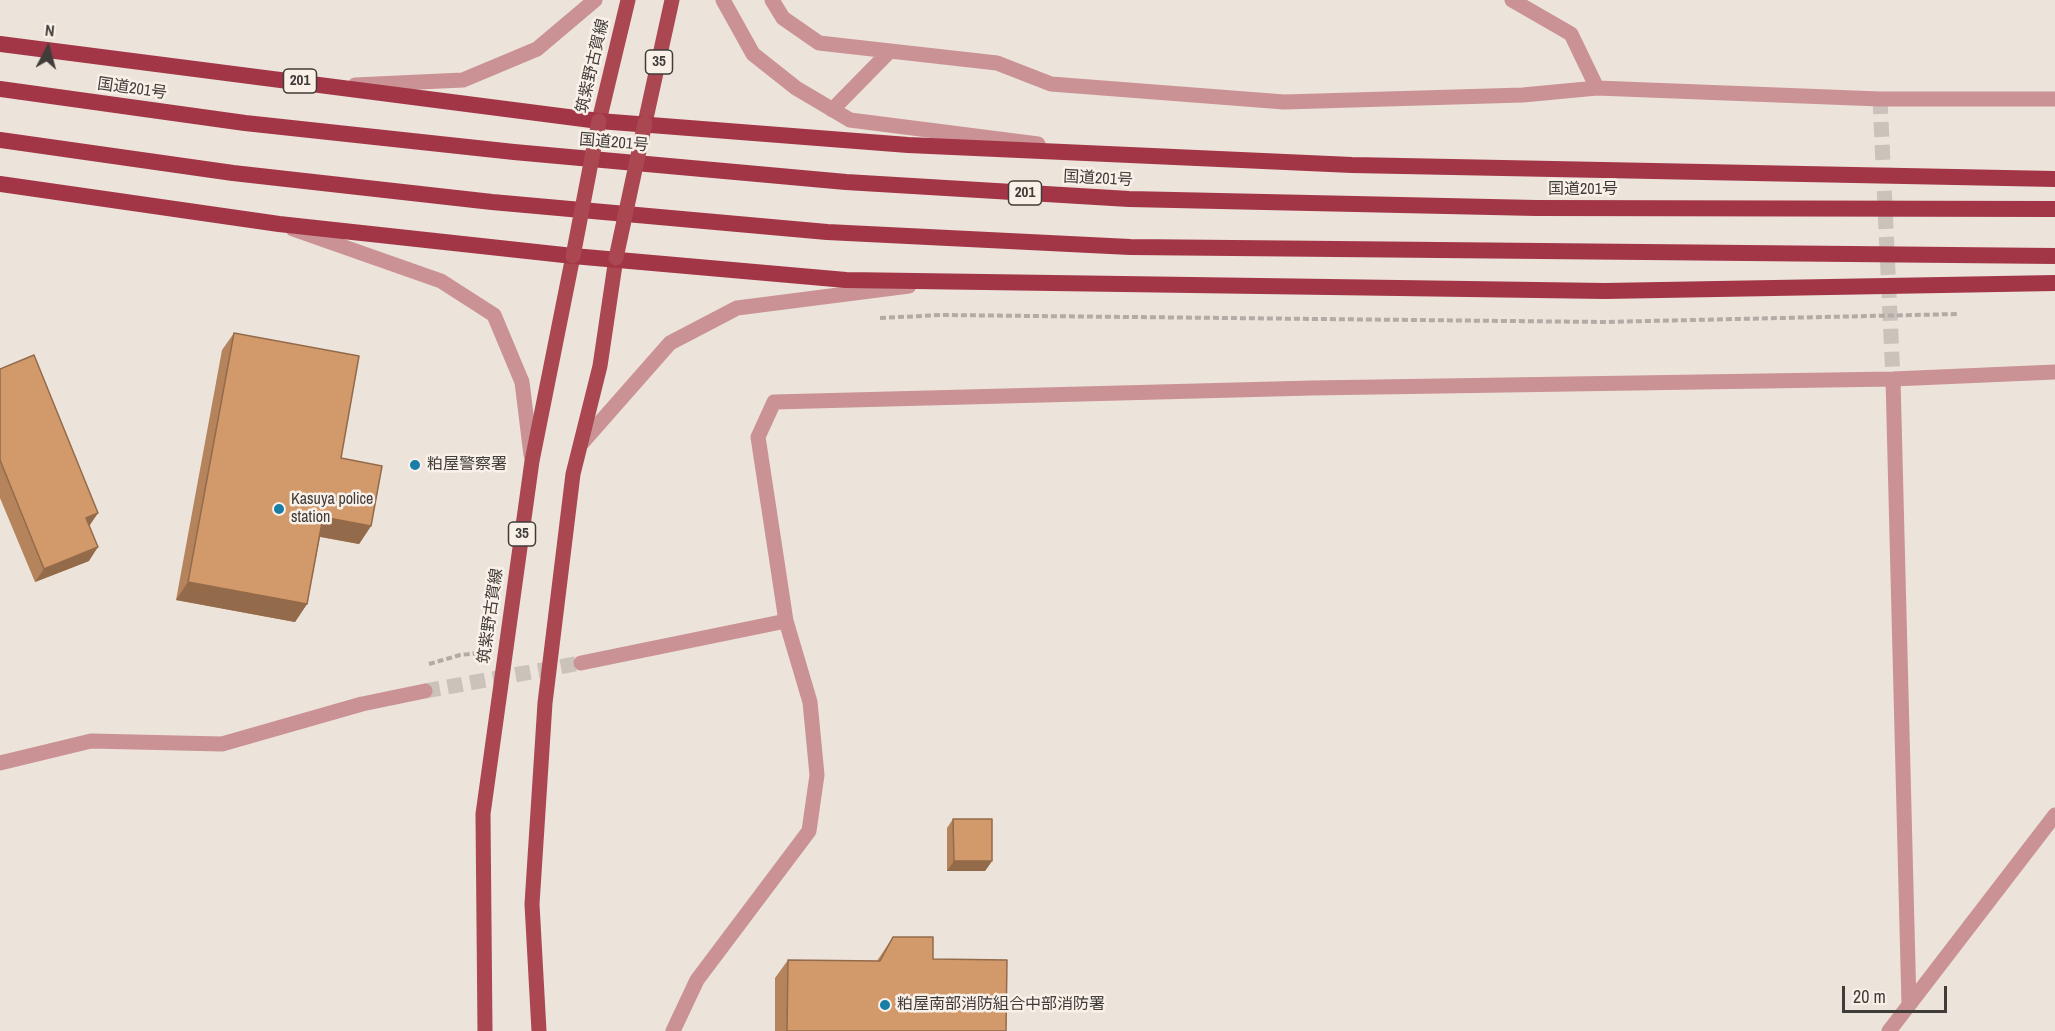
<!DOCTYPE html>
<html>
<head>
<meta charset="utf-8">
<style>
	body { margin:0 }
	#map { position:relative; width:2055px; height:1031px; overflow:hidden; background:#ece3db; font-family:"Archivo Narrow",sans-serif }
	canvas { display:block }
	.north { position:absolute; left:18px; top:18px; width:60px; height:60px; -webkit-text-stroke:4px #f9f0e8; paint-order:stroke; rotate:6deg; font-size:16px; font-weight:700; line-height:24px; text-align:center; color:#403c39 }
	.north::after { content:''; display:block; margin:auto; width:21px; height:27px; background:#403c39; clip-path:polygon(50% 0,100% 100%,50% 72%,0 100%) }
	.scale { position:absolute; left:1842px; top:986px; width:105px; height:27px; box-sizing:border-box; border:3px solid #403c39; border-top:0; padding-left:8px; font-size:18px; line-height:21px; white-space:nowrap; color:#403c39; -webkit-text-stroke:4px #f9f0e8; paint-order:stroke }
</style>
</head>
<body>
<div id="map">
<canvas width="2055" height="1031"></canvas>
<div class="north">N</div>
<div class="scale">20 m</div>
</div>
<script>
const context = document.querySelector('canvas').getContext('2d');
context.lineJoin = 'round';
const poly = rows => new Path2D(rows.map(r => 'M' + r).join(''));
function strokePath(path, color, width, dash) { context.strokeStyle = color; context.lineWidth = width; context.lineCap = dash ? 'butt' : 'round'; context.setLineDash(dash || []); context.stroke(path); }
function fillPath(path, color) { context.fillStyle = color; context.fill(path, 'evenodd'); }
function drawText(font, color, halo, rows, align = 'center') {
  context.font = font + ' "Archivo Narrow","Noto Sans JP",sans-serif'; context.lineWidth = 5; context.setLineDash([]); context.textBaseline = 'middle'; context.strokeStyle = halo; context.fillStyle = color; for (const [text, x, y, turn = 0] of rows) {
    context.save(); context.translate(x, y); context.rotate((+turn || 0) * Math.PI / 180); context.textAlign = isNaN(turn) ? turn : align; if (halo) context.strokeText(text, 0, 0); context.fillText(text, 0, 0); context.restore();
  }
}
const minorTunnel = poly([
	[1880,99,1893,379],
	[425,691,581,663]
]);
const path = poly([
	[880,318,941,315,1604,322,1958,314],
	[429,664,460,655,480,653]
]);
const minor = poly([
	[723,0,753,54,796,88,850,120,1038,144],
	[772,0,783,18,819,43,997,63,1051,84,1284,102,1523,95,1597,88,1880,99,2055,99],
	[1512,0,1571,34,1597,88],
	[355,85,463,80,537,49,595,0],
	[832,110,889,52],
	[293,229,441,281,494,315,522,382,531,455],
	[1893,379,1909,1005],
	[582,443,670,343,737,308,909,286],
	[581,663,786,621],
	[0,763,91,741,222,744,362,704,425,691],
	[673,1031,697,980,809,831,817,775,810,702,786,621,758,437,774,402,1312,388,1893,379,2055,372],
	[1889,1031,2055,815]
]);
const primary = poly([
	[599,121,628,0],
	[645,123,672,0],
	[485,1031,483,814,532,461,573,256],
	[539,1031,532,904,545,703,573,474,600,366,616,258]
]);
const trunk = poly([
	[0,44,599,121,908,145,1352,165,2055,179],
	[0,89,245,123,514,152,846,182,1129,199,1536,208,2055,209],
	[0,140,233,173,492,202,827,232,1130,247,2055,256],
	[0,184,279,224,573,256,846,280,1605,291,2055,283]
]);
const primaryBridge = poly([
	[573,256,599,121],
	[616,258,645,123]
]);
const wall = poly([
	[234,333,341,458,371,526,359,544,320,537,307,604,295,622,176,600,222,350],
	[0,369,98,513,90,525,89,561,35,582,0,498],
	[953,819,992,861,985,871,947,871,947,828],
	[893,937,933,959,1006,1031,775,1031,775,978,788,960,877,961]
]);
const shadedWall = poly([
	[98,513,88,527,86,518],
	[323,517,371,526,359,544,311,535],
	[98,547,89,561,35,582,44,569],
	[188,582,307,604,295,622,176,600],
	[954,861,992,861,985,871,947,871]
]);
const building = poly([
	[234,333,359,356,341,458,382,466,371,526,323,517,307,604,188,582,234,333],
	[34,355,98,513,86,518,98,547,44,569,0,460,0,369,34,355],
	[953,819,992,819,992,861,954,861,953,819],
	[893,937,933,937,933,959,1007,960,1006,1031,787,1031,788,960,880,961,893,937]
]);
const markers = [
	[415,465,6,"#187ea8"],
	[279,509,6,"#187ea8"],
	[885,1005,6,"#187ea8"]
];
const shields = [
	[659,62,27],
	[300,81,33],
	[1025,193,33],
	[522,534,27]
];
const shieldNames = [
	["35",659,62],
	["201",300,81],
	["201",1025,193],
	["35",522,534]
];
const streetNames = [
	["筑紫野古賀線",593,66,-77],
	["国道201号",132,89,8],
	["国道201号",614,143,5],
	["国道201号",1098,179,3],
	["国道201号",1583,190],
	["筑紫野古賀線",491,616,-82]
];
const poiNames = [
	["粕屋警察署",427,465],
	["Kasuya police",291,500],
	["station",291,518],
	["粕屋南部消防組合中部消防署",897,1005]
];
strokePath(minorTunnel, '#cac2bb', 15, [15, 8]);
strokePath(path, '#b3aba5', 4, [6, 3]);
strokePath(minor, '#ca9294', 15);
strokePath(primary, '#aa4751', 15);
strokePath(trunk, '#a23646', 16);
strokePath(primaryBridge, '#aa4751', 15);
fillPath(wall, '#b5845c');
fillPath(shadedWall, '#936b4b');
fillPath(building, '#d2996b');
strokePath(building, '#936b4b', 1.5);
for (const [x, y, r, color] of markers) { const dot = new Path2D(); dot.arc(x, y, r, 0, 2 * Math.PI); context.fillStyle = color; context.fill(dot); strokePath(dot, '#f9f0e8', 2); }
for (const [x, y, w] of shields) { const box = new Path2D(); box.roundRect(x - w / 2, y - 12, w, 24, 4.5); context.fillStyle = '#f9f0e8'; context.fill(box); strokePath(box, '#403c39', 1.5); }
drawText('bold 15px', '#403c39', null, shieldNames);
drawText('16px', '#403c39', '#f9f0e8', streetNames);
drawText('16px', '#403c39', '#f9f0e8', poiNames, 'left');
</script>
</body>
</html>
